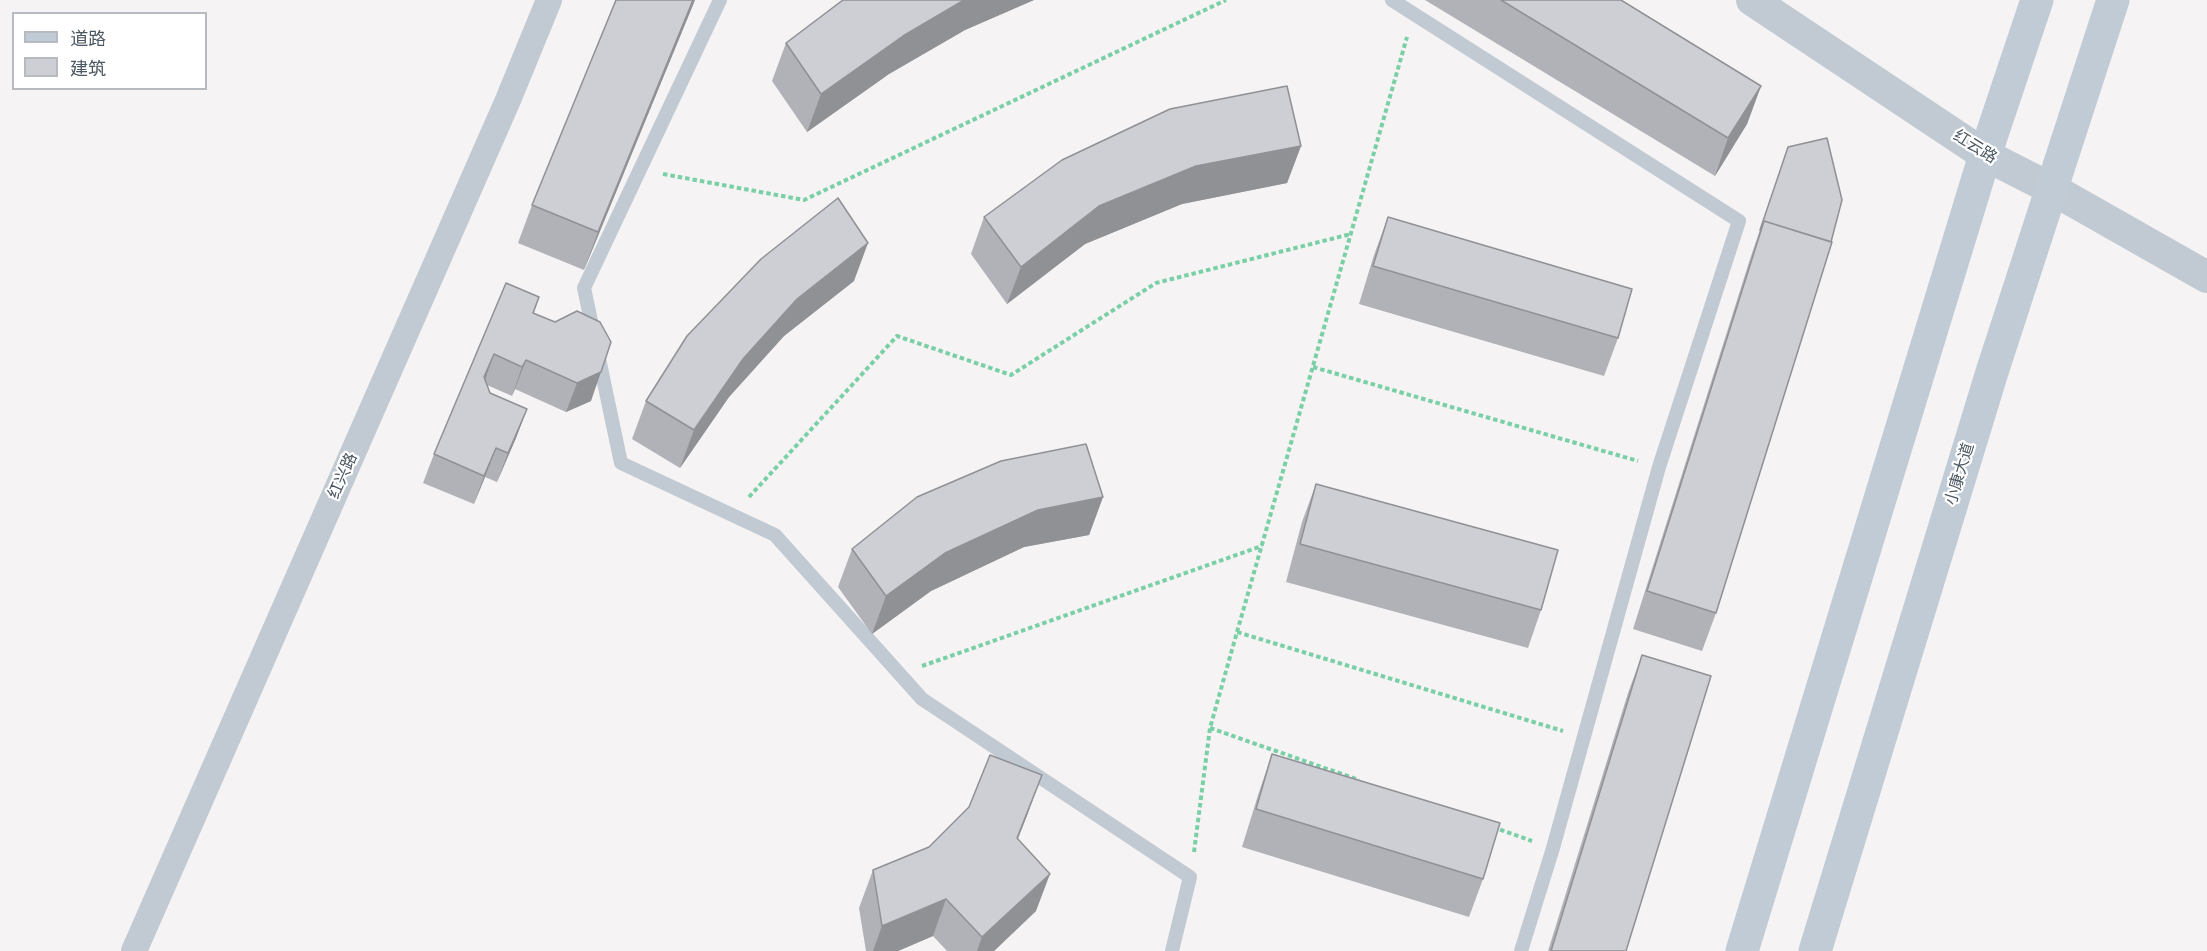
<!DOCTYPE html>
<html>
<head>
<meta charset="utf-8">
<style>
	body { margin:0 }
	#map { position:relative; width:2207px; height:951px; overflow:hidden; background:#f5f3f3; font-family:"Open Sans","Noto Sans SC",sans-serif }
	canvas { display:block }
	.legend { position:absolute; left:12px; top:12px; width:195px; height:78px; box-sizing:border-box; background:#fff; border:2px solid #b7bbc0; margin:0; padding:8px 10px; list-style:none; font-size:18px; color:#4a5661 }
	.legend li { display:flex; align-items:center; gap:12px; height:30px }
	.legend b { width:30px; border:2px solid #b7bbc0 }
</style>
</head>
<body>
<div id="map">
<canvas width="2207" height="951"></canvas>
<ul class="legend">
<li><b style="height:8px;background:#c1cbd6"></b>道路</li>
<li><b style="height:16px;background:#cdcfd5"></b>建筑</li>
</ul>
</div>
<script>
const context = document.querySelector('canvas').getContext('2d');
context.lineJoin = 'round';
const poly = rows => new Path2D(rows.map(r => 'M' + r).join(''));
function strokePath(path, color, width, dash) { context.strokeStyle = color; context.lineWidth = width; context.lineCap = dash ? 'butt' : 'round'; context.setLineDash(dash || []); context.stroke(path); }
function fillPath(path, color) { context.fillStyle = color; context.fill(path, 'evenodd'); }
function drawText(font, color, halo, rows, align = 'center') {
  context.font = font + ' "Open Sans","Noto Sans SC",sans-serif'; context.lineWidth = 4.5; context.setLineDash([]); context.textBaseline = 'middle'; context.strokeStyle = halo; context.fillStyle = color; for (const [text, x, y, turn = 0] of rows) {
    context.save(); context.translate(x, y); context.rotate((+turn || 0) * Math.PI / 180); context.textAlign = isNaN(turn) ? turn : align; if (halo) context.strokeText(text, 0, 0); context.fillText(text, 0, 0); context.restore();
  }
}
const path = poly([
	[663,174,804,200,1226,0],
	[1313,367,1638,461],
	[749,497,897,336,1011,375,1156,283,1351,234],
	[1237,632,1407,37],
	[922,666,1262,546],
	[1210,728,1359,780],
	[1493,827,1532,841],
	[1194,852,1210,728,1237,632,1563,731]
]);
const service = poly([
	[1392,0,1739,221,1659,467,1553,848,1521,951],
	[594,335,584,288,720,0],
	[598,354,621,463,775,535,922,699,1190,877,1172,951]
]);
const minor = poly([
	[134,951,508,100,549,0]
]);
const tertiary = poly([
	[1752,0,1985,155,2052,189,2207,277]
]);
const secondary = poly([
	[1742,951,1985,155,2037,0],
	[1815,951,1992,372,2113,0]
]);
const wall = poly([
	[695,0,584,270,518,243,532,205],
	[843,0,1034,0,965,30,889,74,807,132,772,81,786,43],
	[1425,0,1621,0,1761,86,1747,124,1715,176],
	[1301,146,1287,183,1182,204,1085,244,1007,304,971,254,984,217],
	[1788,147,1716,613,1702,651,1633,629,1750,259],
	[1388,217,1618,338,1604,376,1359,304,1374,255],
	[854,281,784,336,729,397,680,468,632,439,646,401],
	[506,283,539,297,534,313,591,401,566,412,515,389,512,396,487,385,490,393,527,409,516,438,497,482,485,477,474,504,423,483,434,454],
	[1316,484,1541,610,1528,648,1286,582,1302,522],
	[1103,497,1089,535,1024,547,931,591,872,634,838,587,852,549],
	[1642,655,1626,951,1548,951,1628,693],
	[1272,754,1483,879,1469,917,1242,847,1259,792],
	[1028,813,1018,839,1036,911,994,951,947,951,933,936,898,951,866,951,859,908,873,870]
]);
const shadedWall = poly([
	[693,0,695,0,584,270,598,232],
	[964,0,1034,0,965,30,889,74,807,132,821,94,903,36],
	[1761,86,1747,124,1715,176,1728,138],
	[1301,146,1287,183,1182,204,1085,244,1007,304,1021,267,1099,206,1196,166],
	[868,243,854,281,784,336,729,397,680,468,694,430,743,359,797,299],
	[494,354,484,383,484,377],
	[526,360,515,389,512,396,522,367],
	[601,372,591,401,566,412,577,383],
	[527,409,516,438,497,482,508,453],
	[496,448,485,477,474,504,484,476],
	[1103,497,1089,535,1024,547,931,591,872,634,886,596,945,553,1038,510],
	[1042,775,1028,813,1003,875,1017,838],
	[1050,874,1036,911,994,951,977,951,982,937],
	[946,899,933,936,898,951,873,951,882,926]
]);
const building = poly([
	[616,0,693,0,598,232,532,205,616,0],
	[843,0,964,0,903,36,821,94,786,43,843,0],
	[1501,0,1621,0,1761,86,1728,138,1501,0],
	[1287,86,1301,146,1196,166,1099,206,1021,267,984,217,1062,160,1170,109,1287,86],
	[1827,138,1842,200,1831,242,1764,221,1760,230,1788,147,1827,138],
	[838,198,868,243,797,299,743,359,694,430,646,401,687,336,761,259,838,198],
	[1388,217,1632,289,1618,338,1373,266,1388,217],
	[1764,221,1832,242,1716,613,1647,591,1764,221],
	[506,283,539,297,533,313,555,322,577,311,600,322,611,342,601,372,577,383,526,360,522,367,494,354,484,377,490,393,527,409,508,453,496,448,484,476,434,454,506,283],
	[1086,444,1103,497,1038,510,945,553,886,596,852,549,917,497,1001,461,1086,444],
	[1316,484,1558,550,1541,610,1300,544,1316,484],
	[1642,655,1711,676,1626,951,1551,951,1642,655],
	[1272,754,1500,823,1483,879,1256,809,1272,754],
	[990,755,1042,775,1017,838,1050,874,982,937,946,899,882,926,873,870,929,847,969,807,990,755]
]);
const streetNames = [
	["红云路",1975,147,32],
	["小康大道",1960,474,-73],
	["红兴路",343,476,-66]
];
strokePath(path, '#7ad0a6', 4, [4.5, 3]);
strokePath(service, '#c1cad2', 14);
strokePath(minor, '#c1cad2', 26);
strokePath(tertiary, '#c1cad2', 32);
strokePath(secondary, '#c1cbd6', 33);
fillPath(wall, '#b0b2b7');
fillPath(shadedWall, '#909195');
fillPath(building, '#cdcfd5');
strokePath(building, '#909195', 1.5);
drawText('16px', '#4a5661', '#fff', streetNames);
</script>
</body>
</html>
